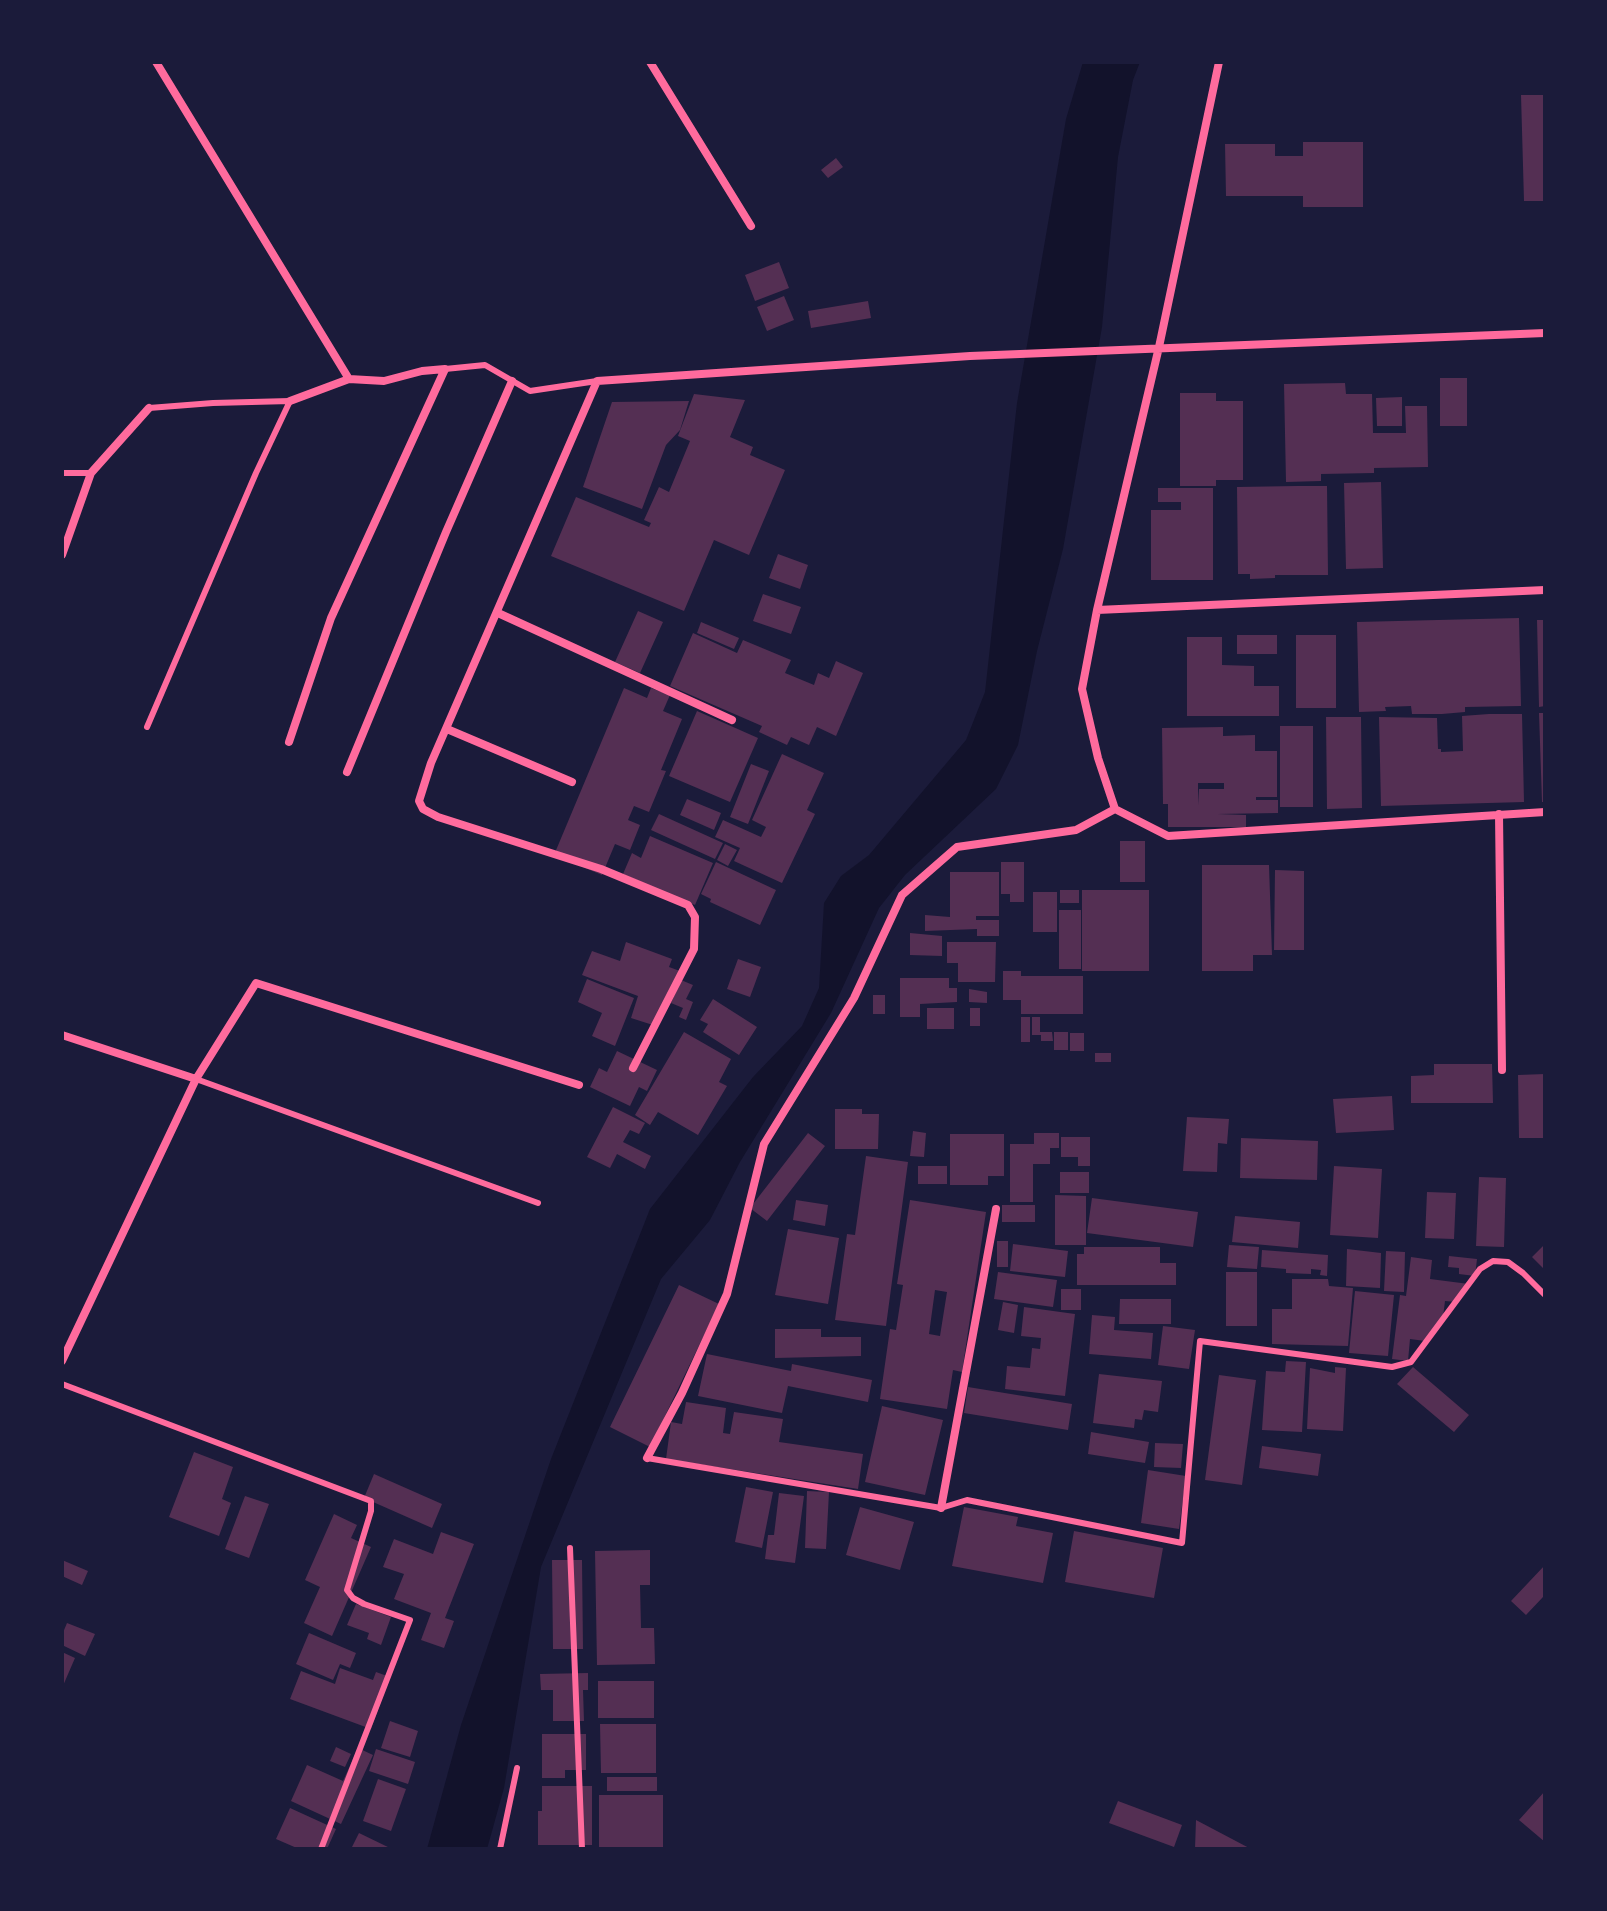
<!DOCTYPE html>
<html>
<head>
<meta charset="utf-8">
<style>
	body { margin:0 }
	#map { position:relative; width:1607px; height:1911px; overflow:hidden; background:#1b1b3a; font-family:"Asap Condensed",sans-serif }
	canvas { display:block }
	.frame { position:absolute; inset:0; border:64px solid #1b1b3a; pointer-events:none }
</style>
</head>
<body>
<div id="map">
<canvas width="1607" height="1911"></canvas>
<div class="frame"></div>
</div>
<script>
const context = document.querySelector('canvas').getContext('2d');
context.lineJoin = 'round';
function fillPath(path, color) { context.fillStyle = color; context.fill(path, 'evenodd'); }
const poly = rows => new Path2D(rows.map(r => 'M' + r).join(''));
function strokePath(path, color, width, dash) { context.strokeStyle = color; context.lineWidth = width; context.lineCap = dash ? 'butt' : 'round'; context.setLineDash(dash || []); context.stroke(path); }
const water = poly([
	[1083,62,1140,62,1133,80,1118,157,1102,327,1063,549,1037,651,1018,745,996,789,905,875,879,908,831,1013,740,1162,710,1220,661,1279,541,1567,504,1788,487,1849,427,1849,461,1725,551,1459,650,1209,753,1077,802,1026,819,988,824,903,841,876,869,855,966,740,985,692,1017,403,1066,119]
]);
const building = poly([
	[1521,95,1545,95,1545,201,1524,201],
	[1303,142,1363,142,1363,207,1303,207,1303,196,1226,196,1225,144,1275,144,1275,156,1303,156],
	[836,158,843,167,828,178,821,170],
	[779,262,789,288,755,301,745,275],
	[784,296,794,320,767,331,757,307],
	[868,301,871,318,811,328,808,311],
	[1440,378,1467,378,1467,426,1440,426],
	[1345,383,1346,394,1372,394,1373,433,1406,433,1405,406,1427,406,1428,467,1374,468,1374,473,1321,474,1321,481,1286,482,1284,384],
	[1180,393,1216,393,1216,401,1243,401,1243,480,1216,480,1216,486,1180,486],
	[694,394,745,400,730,437,753,447,750,455,785,470,749,555,714,540,684,611,551,556,576,497,649,527,651,523,644,520,659,487,669,492,690,441,678,436],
	[1402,397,1402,426,1377,426,1376,398],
	[689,401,680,430,666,445,642,509,583,487,612,402],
	[1381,482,1383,568,1346,569,1344,483],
	[1297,486,1327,486,1328,575,1275,575,1275,578,1250,579,1250,574,1238,574,1237,487],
	[1158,488,1213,488,1213,580,1151,580,1151,510,1181,510,1181,502,1158,502],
	[778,554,808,565,800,589,769,578],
	[763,594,801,607,791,634,753,621],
	[638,611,663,622,640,673,615,662],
	[1519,618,1521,706,1465,707,1465,712,1442,714,1412,714,1411,706,1385,707,1386,711,1359,712,1357,622],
	[1537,620,1545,620,1545,706,1539,707],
	[701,622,739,638,734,649,697,633],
	[693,633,737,653,743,640,791,660,785,673,814,685,818,673,829,678,836,661,863,673,836,736,817,727,809,745,791,737,787,745,759,732,762,726,670,686],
	[1237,635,1277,635,1277,654,1237,654],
	[1296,635,1336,635,1336,708,1296,708],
	[1187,637,1222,637,1222,665,1254,666,1254,686,1279,686,1279,716,1187,716],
	[624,688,647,698,651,688,670,695,663,711,682,719,661,770,666,771,649,812,634,806,628,820,640,825,630,850,615,844,602,875,554,855],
	[697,711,758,738,730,802,669,776],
	[1539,713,1545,713,1545,802,1542,802],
	[1489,714,1522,714,1524,802,1381,806,1379,717,1437,718,1438,749,1441,749,1441,752,1463,751,1462,716],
	[1326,717,1361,717,1362,808,1327,809],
	[1280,726,1313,726,1313,807,1280,807],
	[1223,727,1223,736,1255,735,1255,751,1277,751,1277,797,1256,797,1256,800,1278,800,1278,813,1217,814,1246,815,1246,827,1168,827,1168,804,1163,804,1162,728],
	[1198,783,1224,783,1224,789,1199,789,1198,805],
	[782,754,824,773,807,810,815,814,782,883,734,861,740,848,715,837,723,820,761,837,766,827,752,820],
	[751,764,769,771,748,824,730,817],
	[687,799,721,813,714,830,680,815],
	[659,814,723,843,715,859,651,830],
	[650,836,713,863,695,905,623,874,632,853,641,858],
	[1120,841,1145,841,1145,882,1120,882],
	[725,844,737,850,728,866,717,860],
	[716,862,776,890,760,925,710,902,711,899,701,894],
	[1001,862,1024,862,1024,902,1010,902,1010,894,1001,894],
	[1202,865,1269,865,1272,955,1253,955,1253,971,1202,971],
	[1275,870,1304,871,1304,950,1274,950],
	[950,872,999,872,999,916,976,916,976,920,999,920,999,936,977,936,977,929,925,931,925,915,950,917],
	[1060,890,1079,890,1079,903,1060,903],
	[1082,890,1149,890,1149,971,1082,971],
	[1033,892,1057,892,1057,932,1033,932],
	[1059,910,1081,910,1081,969,1059,969],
	[910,933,942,936,942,956,910,955],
	[626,942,672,959,669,967,680,971,656,1026,631,1018,638,996,582,975,592,951,620,961],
	[947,942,996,942,995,982,958,982,958,963,947,963],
	[738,959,761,967,750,997,727,989],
	[1003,971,1021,971,1021,976,1083,976,1083,1014,1021,1014,1021,1000,1003,1000],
	[900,978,949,978,949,988,957,988,957,1002,920,1004,920,1017,900,1017],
	[587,979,634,998,615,1046,592,1036,602,1013,578,1002],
	[681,980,693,985,686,999,693,1002,686,1020,679,1017,683,1008,671,1003],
	[969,989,987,992,987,1003,969,1002],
	[873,995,885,995,885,1014,873,1014],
	[713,999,757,1027,739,1055,703,1032,708,1024,700,1020],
	[927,1008,954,1008,954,1029,927,1029],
	[970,1008,980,1008,980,1026,970,1026],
	[1021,1017,1030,1017,1030,1042,1021,1042],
	[1032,1017,1040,1017,1040,1032,1052,1032,1053,1041,1041,1041,1041,1035,1032,1035],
	[684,1032,731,1059,719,1082,727,1086,698,1135,658,1112,650,1125,635,1115],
	[1054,1032,1068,1032,1068,1050,1054,1050],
	[1070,1033,1084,1033,1084,1051,1070,1051],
	[617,1051,657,1070,647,1091,639,1087,630,1106,590,1087,599,1068,607,1072],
	[1095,1053,1111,1053,1111,1062,1095,1062],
	[1434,1064,1492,1064,1493,1103,1411,1103,1411,1076,1434,1075],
	[1545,1074,1545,1138,1519,1138,1518,1075],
	[1392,1096,1394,1130,1336,1133,1333,1099],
	[613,1107,645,1123,639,1134,630,1130,623,1142,651,1156,645,1169,617,1154,610,1168,587,1157],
	[835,1109,862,1109,862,1114,879,1114,878,1149,835,1149],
	[1187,1117,1229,1119,1227,1144,1218,1143,1217,1172,1183,1171],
	[913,1131,926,1133,924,1157,910,1156],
	[808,1133,825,1146,767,1221,750,1208],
	[1034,1133,1059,1133,1059,1148,1050,1148,1050,1164,1033,1164,1033,1202,1010,1202,1010,1144,1034,1144],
	[950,1134,1004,1134,1004,1176,988,1176,988,1185,950,1185],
	[1061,1137,1090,1137,1090,1166,1078,1166,1078,1157,1061,1157],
	[1241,1138,1318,1141,1317,1180,1240,1178],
	[866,1156,908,1162,886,1326,835,1320,847,1234,855,1235],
	[918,1166,947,1166,947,1184,918,1184],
	[1334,1166,1382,1169,1378,1238,1330,1235],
	[1060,1172,1089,1172,1089,1193,1060,1193],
	[1479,1177,1506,1178,1504,1247,1476,1246],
	[1427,1192,1456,1193,1454,1239,1425,1238],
	[1055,1195,1086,1196,1086,1245,1055,1245],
	[1092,1198,1198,1212,1193,1247,1087,1233],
	[796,1200,828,1205,825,1226,793,1220],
	[910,1200,986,1212,962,1372,953,1370,947,1409,880,1399,890,1329,896,1330,903,1285,897,1284],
	[935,1290,947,1292,940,1336,929,1334],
	[1002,1205,1035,1205,1035,1222,1002,1222],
	[1235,1216,1300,1222,1298,1248,1232,1242],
	[788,1229,839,1238,828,1304,775,1295],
	[997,1241,1008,1241,1008,1267,997,1267],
	[1013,1244,1068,1251,1065,1277,1010,1271],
	[1545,1244,1545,1270,1532,1257],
	[1229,1245,1259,1247,1257,1269,1227,1267],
	[1084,1247,1160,1247,1160,1263,1176,1263,1176,1285,1077,1285,1077,1254,1084,1254],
	[1347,1249,1381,1253,1380,1288,1346,1286],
	[1262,1250,1328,1255,1327,1276,1320,1275,1321,1270,1311,1269,1311,1274,1286,1273,1286,1269,1261,1267],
	[1386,1251,1405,1252,1404,1292,1384,1291],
	[1449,1256,1477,1259,1475,1276,1459,1274,1459,1268,1448,1267],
	[1411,1257,1432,1260,1430,1279,1469,1284,1456,1302,1445,1301,1443,1317,1425,1341,1410,1339,1408,1361,1392,1359,1400,1295,1406,1296],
	[998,1272,1057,1280,1053,1307,994,1299],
	[1226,1272,1257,1272,1257,1326,1226,1326],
	[1292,1279,1328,1279,1329,1286,1353,1288,1348,1346,1272,1344,1272,1309,1292,1309],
	[679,1285,719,1304,650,1447,610,1427],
	[1061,1289,1081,1289,1081,1310,1061,1310],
	[1355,1291,1394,1295,1388,1356,1349,1353],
	[1120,1299,1171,1299,1171,1324,1119,1324],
	[1003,1302,1018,1305,1014,1333,998,1330],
	[1024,1307,1075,1314,1065,1396,1005,1389,1007,1366,1030,1368,1032,1348,1040,1349,1041,1338,1021,1336],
	[1092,1315,1115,1317,1114,1330,1153,1333,1151,1359,1089,1354],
	[1163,1326,1195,1330,1189,1369,1158,1365],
	[775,1329,821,1329,821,1337,861,1337,861,1356,775,1358],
	[707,1354,791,1371,792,1364,872,1380,868,1402,788,1386,782,1413,698,1396],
	[1286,1361,1306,1362,1302,1432,1262,1430,1266,1371,1285,1372],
	[1335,1367,1346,1368,1343,1431,1307,1429,1310,1368,1335,1373],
	[1413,1367,1469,1415,1454,1432,1397,1384],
	[1099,1374,1162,1381,1158,1412,1144,1410,1142,1420,1135,1419,1134,1428,1093,1423],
	[1219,1375,1256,1380,1242,1485,1205,1480],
	[968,1387,1072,1404,1068,1430,964,1413],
	[686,1402,726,1408,723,1433,730,1434,734,1412,783,1419,779,1442,863,1454,858,1489,666,1459,671,1422,682,1424],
	[882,1406,943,1420,925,1495,865,1482],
	[1091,1432,1149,1442,1145,1463,1088,1454],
	[1155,1443,1183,1444,1181,1468,1154,1467],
	[1262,1446,1321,1454,1318,1476,1259,1468],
	[194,1452,233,1467,222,1499,231,1503,219,1536,169,1517],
	[1148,1470,1186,1476,1179,1529,1141,1523],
	[374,1474,442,1504,432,1528,364,1498],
	[746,1487,773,1492,762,1548,735,1542],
	[807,1491,829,1492,826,1549,805,1548],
	[779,1493,804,1496,795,1563,765,1559,768,1535,774,1535],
	[245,1496,269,1504,249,1558,225,1549],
	[860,1507,914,1522,900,1570,846,1555],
	[964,1507,1018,1517,1016,1526,1053,1533,1043,1583,952,1566],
	[334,1514,357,1525,351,1538,371,1547,332,1636,304,1623,320,1587,305,1580],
	[1074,1531,1163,1548,1154,1598,1065,1582],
	[441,1532,474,1544,445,1618,454,1621,444,1648,421,1640,431,1613,394,1599,404,1574,383,1567,394,1539,433,1554],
	[650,1550,650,1585,640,1585,641,1628,654,1628,655,1664,597,1665,595,1551],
	[62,1560,88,1571,82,1585,62,1576],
	[552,1560,582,1560,583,1649,553,1649],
	[1545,1565,1545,1598,1543,1597,1526,1615,1511,1601],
	[356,1604,391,1617,381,1645,367,1639,369,1633,347,1625],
	[67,1623,95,1634,85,1656,62,1645,62,1635],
	[309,1633,356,1653,350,1668,340,1664,333,1680,296,1664],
	[62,1652,75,1658,62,1688],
	[340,1668,373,1680,376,1672,390,1677,371,1729,290,1699,301,1671,335,1684],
	[588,1673,588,1690,583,1690,584,1721,553,1721,553,1690,541,1690,540,1674],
	[598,1681,654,1681,654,1718,598,1718],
	[390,1721,418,1731,410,1757,381,1748],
	[600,1724,656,1724,656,1773,601,1773],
	[542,1734,586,1734,586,1770,565,1770,565,1778,542,1778],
	[336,1747,351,1754,345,1767,330,1761],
	[358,1748,373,1755,341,1824,291,1801,307,1765,343,1781],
	[376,1749,415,1762,408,1784,369,1771],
	[607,1777,657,1777,657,1791,607,1791],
	[378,1779,406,1789,391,1831,363,1821],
	[542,1786,592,1786,592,1845,538,1845,538,1811,542,1811],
	[1545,1791,1545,1842,1519,1820],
	[599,1795,663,1795,663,1849,599,1849],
	[1118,1801,1182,1825,1174,1847,1109,1823],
	[290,1808,336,1829,327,1849,299,1849,276,1839],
	[1196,1820,1251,1849,1195,1849],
	[359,1833,392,1849,351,1849]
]);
const service = poly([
	[445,369,485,365,530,391,597,381],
	[62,473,91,473],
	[147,727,256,473,290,401,213,403,149,408],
	[196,1079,538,1203],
	[62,1384,371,1501,371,1511,347,1590,353,1598,364,1604,410,1620,321,1849],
	[647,1458,941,1508,967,1500,1182,1543,1200,1341,1392,1367,1411,1362,1480,1269,1493,1261,1508,1262,1523,1273,1545,1295],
	[570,1548,582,1849],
	[500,1849,517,1768]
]);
const minor = poly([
	[156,62,349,379],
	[650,62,751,226],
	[62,555,91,473,149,408],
	[1097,610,1545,590],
	[498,613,732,720],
	[447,729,572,782],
	[289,742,331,618,445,369,422,371,384,381,349,379,290,401],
	[347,772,446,532,512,381],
	[1115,809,1098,758,1082,689,1097,610,1159,347,1219,62],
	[1115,809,1168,836,1545,812],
	[1499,814,1502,1070],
	[62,1035,196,1079],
	[633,1068,694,949,695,917,688,905,601,869,438,817,423,809,419,801,431,763,597,381,970,356,1545,333],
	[62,1361,196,1079,256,983,579,1085],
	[647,1458,682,1393,727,1294,764,1144,854,998,902,895,957,847,1076,830,1115,809],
	[941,1508,996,1209]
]);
fillPath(water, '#12122b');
fillPath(building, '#542f53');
strokePath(service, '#ff6b9d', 6);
strokePath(minor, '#ff6b9d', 8);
</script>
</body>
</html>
